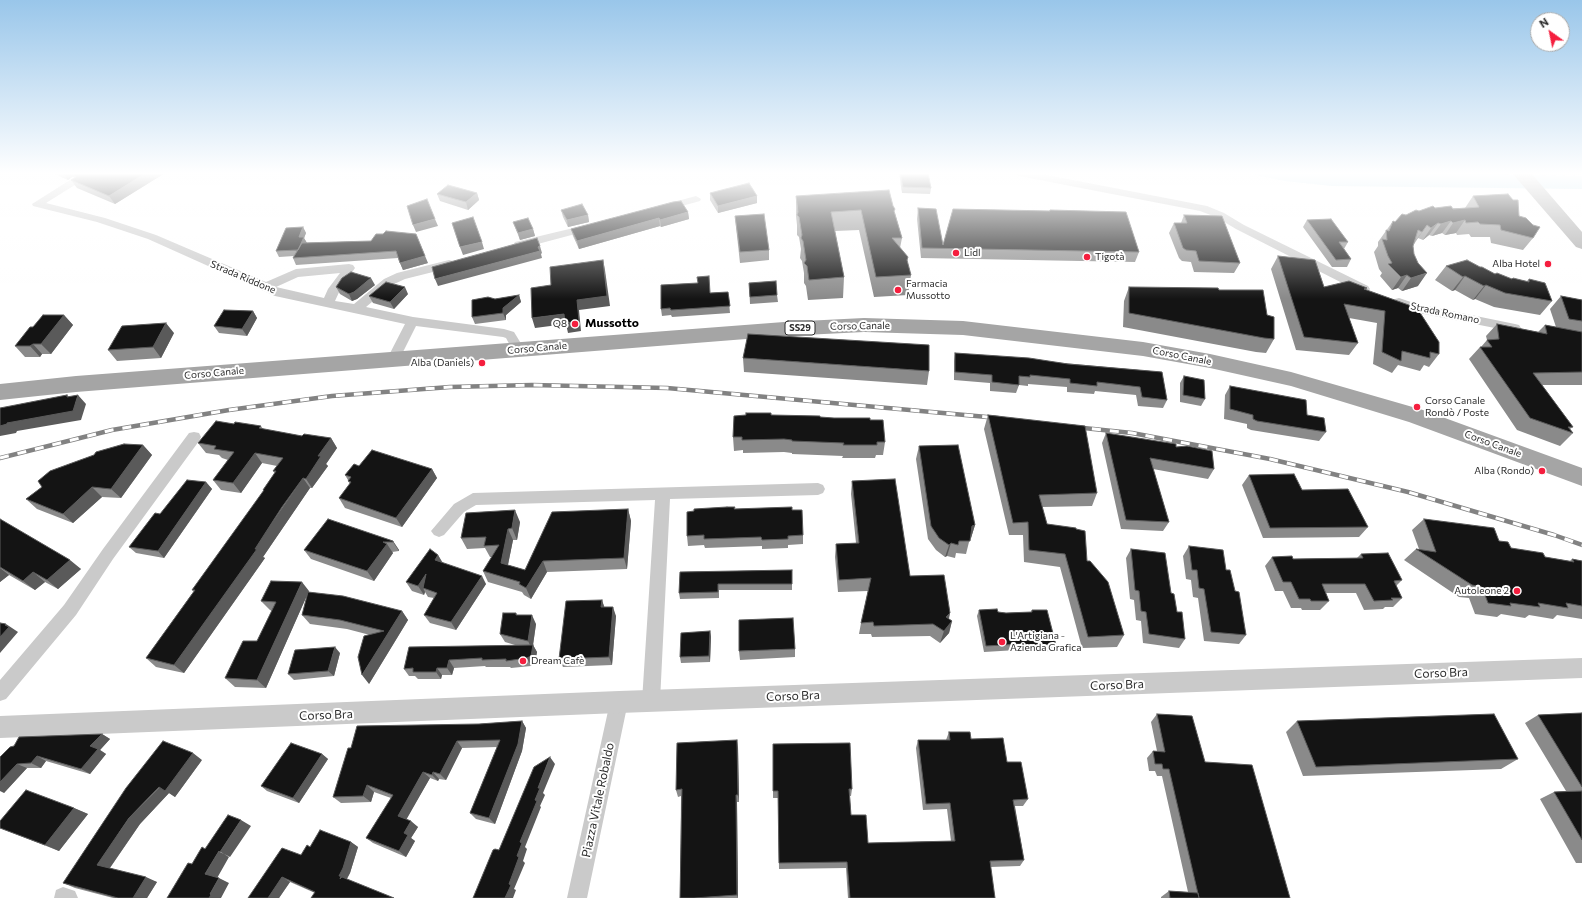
<!DOCTYPE html>
<html>
<head>
<meta charset="utf-8">
<style>
	body { margin:0 }
	#map { position:relative; width:1582px; height:898px; overflow:hidden; background:#fff; font-family:Commissioner,sans-serif }
	canvas { display:block }
	.north { position:absolute; left:1530px; top:12px; width:40px; height:40px; box-sizing:border-box; background:#fff; border:1px solid #ababab; border-radius:50%; rotate:327deg; font-size:11px; font-weight:700; line-height:16px; text-align:center; color:#2d2d2d }
	.north::after { content:''; display:block; margin:auto; width:14px; height:18px; background:#f51e3e; clip-path:polygon(50% 0,100% 100%,50% 72%,0 100%) }
</style>
</head>
<body>
<div id="map">
<canvas width="1582" height="898"></canvas>
<div class="north">N</div>
</div>
<script>
const context = document.querySelector('canvas').getContext('2d');
context.lineJoin = 'round';
function fillPath(path, color) { context.fillStyle = color; context.fill(path, 'evenodd'); }
const poly = rows => new Path2D(rows.map(r => 'M' + r).join(''));
function strokePath(path, color, width, dash) { context.strokeStyle = color; context.lineWidth = width; context.lineCap = dash ? 'butt' : 'round'; context.setLineDash(dash || []); context.stroke(path); }
function drawText(font, color, halo, rows, align = 'center') {
  context.font = font + ' Commissioner,sans-serif'; context.lineWidth = 4; context.setLineDash([]); context.textBaseline = 'middle'; context.strokeStyle = halo; context.fillStyle = color; for (const [text, x, y, turn = 0] of rows) {
    context.save(); context.translate(x, y); context.rotate((+turn || 0) * Math.PI / 180); context.textAlign = isNaN(turn) ? turn : align; if (halo) context.strokeText(text, 0, 0); context.fillText(text, 0, 0); context.restore();
  }
}
const water = poly([
	[1247,173,1459,173,1582,176,1582,189,1332,186,1284,181]
]);
const minor = poly([
	[81,173,94,173,46,203,105,218,156,235,266,282,296,269,349,264,353,265,355,268,340,290,335,301,354,304,384,279,397,273,449,260,453,261,455,264,453,267,405,279,392,285,366,307,413,317,504,329,514,332,525,350,524,353,519,354,514,353,506,338,503,337,416,326,398,362,393,364,388,362,387,359,405,324,275,296,148,239,97,222,33,206,32,204,81,173],
	[340,273,328,289,324,298,276,287,298,277,340,273],
	[1014,173,1037,173,1207,206,1224,213,1244,225,1368,286,1370,289,1368,292,1364,293,1360,292,1236,229,1216,217,1200,211,1019,176,1014,173],
	[696,196,701,199,700,201,663,211,658,208,659,206,696,196],
	[590,224,594,225,596,227,594,229,519,249,515,248,513,245,515,242,590,224],
	[1399,298,1417,304,1515,324,1519,325,1521,328,1519,331,1515,332,1414,312,1395,305,1393,302,1395,299,1399,298],
	[194,432,199,433,201,437,199,441,113,559,76,615,6,699,0,701,0,680,64,605,103,549,189,433,194,432],
	[818,483,823,485,825,489,823,493,818,495,670,499,660,701,657,707,651,709,645,707,642,701,655,500,476,505,464,512,444,535,439,537,434,535,431,531,454,504,473,493,818,483],
	[619,694,625,696,628,702,587,898,567,898,610,702,613,696,619,694],
	[63,887,75,891,78,898,54,898,56,890,63,887]
]);
const tertiary = poly([
	[1582,658,1582,678,619,713,0,738,0,716,619,691,1582,658]
]);
const primary = poly([
	[1512,173,1531,173,1582,232,1582,249,1576,247,1512,173],
	[864,318,963,321,1143,342,1210,354,1291,372,1423,410,1582,468,1582,486,1409,422,1291,386,1210,368,1143,356,963,335,864,332,784,336,76,392,0,400,0,384,76,376,784,322,864,318]
]);
const rail = poly([
	[1074,427,1132,433,1270,459,1408,492,1554,535,1582,545],
	[0,458,112,430,229,410,332,396,450,387,532,385,667,388,998,418]
]);
const wall = poly([
	[52,173,165,173,115,204,77,188,71,180,74,178,73,176,68,180],
	[899,173,928,173,931,188,930,194,902,193],
	[477,193,479,200,468,210,440,201,437,194],
	[710,193,757,196,757,203,718,213,710,200],
	[796,196,895,213,902,238,900,248,908,257,907,261,911,275,908,295,874,297,859,230,835,231,844,277,843,298,808,300,806,286,804,283,804,273,802,261,800,258,801,249,799,237,797,235,797,225,796,216],
	[1473,196,1519,216,1533,238,1523,250,1491,243,1490,237,1471,237,1469,234,1457,235,1456,233,1445,235,1442,233,1432,236,1429,235,1423,240,1418,238,1413,246,1418,286,1402,291,1398,288,1392,290,1380,276,1382,273,1379,269,1374,252,1378,246,1378,242,1393,221,1395,222,1406,215,1419,211,1435,208,1465,208],
	[918,208,943,245,1049,211,1050,210,1139,252,1135,262,921,258,917,219],
	[561,210,588,215,589,222,568,227,563,217],
	[688,212,689,219,661,227,660,226,579,249,573,236,571,229],
	[1184,215,1240,263,1234,273,1194,272,1191,262,1182,261,1179,258,1169,233,1174,223,1181,223],
	[735,216,769,250,769,260,740,263,736,227],
	[1307,220,1348,242,1344,249,1351,259,1347,267,1332,267,1303,227],
	[513,222,533,229,535,236,520,240],
	[303,227,306,233,304,238,307,243,371,241,428,263,403,270,398,258,296,265,293,258,294,256,279,257,276,251],
	[1278,256,1324,287,1366,290,1439,354,1429,367,1424,365,1420,371,1398,365,1392,373,1373,364,1377,323,1349,318,1358,343,1349,355,1296,350,1271,269],
	[1446,266,1480,267,1495,274,1512,279,1527,281,1529,279,1552,301,1540,315,1494,307,1475,299,1473,300,1455,290,1452,291,1435,280],
	[749,283,777,295,778,302,750,304],
	[375,285,357,299,352,301,340,294,336,287],
	[1129,287,1219,290,1267,315,1274,339,1266,353,1256,352,1123,327,1124,301],
	[728,292,730,313,672,317,671,315,662,316,661,309,711,293],
	[408,294,394,309,373,303,369,296],
	[519,295,521,302,506,315,506,320,475,324,472,317,495,299],
	[1561,296,1582,300,1582,385,1542,385,1573,427,1570,429,1573,433,1560,446,1517,430,1469,359,1480,347,1481,347,1487,340,1486,336,1497,324,1538,332,1545,325,1556,327,1550,309],
	[253,311,257,318,247,336,219,333,214,326],
	[64,315,73,325,51,354,42,354,40,357,25,357,15,346,33,327],
	[174,333,161,358,117,361,108,350],
	[955,353,1162,372,1167,400,1163,408,1138,406,1136,395,1095,391,1094,394,1067,392,1067,387,1028,384,1028,386,1019,385,1016,393,990,391,990,383,954,380,954,361],
	[743,358,929,371,927,385,744,372],
	[1184,376,1205,399,1201,406,1180,402,1180,383],
	[1230,386,1307,415,1326,432,1319,441,1251,430,1247,428,1247,424,1224,419,1225,395],
	[771,415,870,420,885,442,883,455,876,455,875,458,842,458,843,456,792,454,792,453,784,452,743,453,743,450,734,451,733,437],
	[988,415,1097,493,1092,506,1042,507,1047,524,1076,529,1087,561,1124,635,1117,647,1082,648,1060,567,1024,562,1023,535,1009,535,984,429],
	[234,424,261,426,263,429,302,436,331,438,337,448,326,464,328,466,312,488,310,488,263,557,265,558,184,673,156,667,146,658,194,591,192,590,264,491,263,490,275,473,273,471,277,466,262,463,241,493,221,490,213,480,228,460,222,458,219,455,206,453,198,443],
	[1106,433,1214,469,1208,479,1153,469,1169,522,1163,531,1121,529,1102,443],
	[143,445,152,455,121,498,102,497,73,523,37,509,26,499,42,487],
	[919,446,975,525,971,538,970,538,966,554,956,553,955,558,947,556,945,557,936,550,928,539,916,459],
	[359,466,432,469,437,478,402,527,345,508,339,498,350,484,348,481,348,480,345,475],
	[1249,475,1302,490,1368,527,1359,537,1263,538,1242,485],
	[852,481,910,576,950,613,949,619,952,621,949,633,940,643,930,636,872,637,871,634,859,634,861,623,868,591,838,592,835,557,836,544,856,543,851,494],
	[206,482,212,489,164,558,136,553,129,547,160,514],
	[628,509,631,521,627,569,547,572,531,599,524,595,522,592,488,582,483,571,492,557,490,557,485,548,467,549,461,538,520,522,517,540,513,540,508,565,525,570],
	[735,509,792,510,803,535,803,544,788,545,788,548,762,549,762,546,705,548,704,545,688,546,687,536],
	[0,519,81,569,58,589,45,582,35,590,9,575,0,582],
	[1424,519,1499,541,1511,548,1545,557,1570,561,1572,559,1582,561,1582,619,1557,615,1553,619,1529,615,1525,618,1501,614,1497,617,1475,614,1469,598,1459,597,1404,560,1416,549,1419,549,1412,530],
	[393,541,399,550,399,551,392,552,393,553,374,581,311,559,304,550],
	[1189,546,1226,570,1246,635,1239,644,1204,641,1198,598,1193,597,1191,580,1186,579,1183,556],
	[1131,549,1171,593,1185,639,1179,648,1143,643,1141,621,1136,620,1134,600,1130,599,1126,558],
	[1361,554,1402,580,1396,586,1402,598,1393,607,1385,607,1383,609,1364,610,1356,593,1326,593,1329,601,1320,610,1302,610,1301,608,1291,608,1283,591,1275,591,1265,566,1272,557,1293,559,1357,558],
	[438,555,443,563,486,584,456,630,430,623,424,615,434,598,428,597,425,592,424,595,412,591,406,582],
	[792,570,792,590,719,590,719,598,680,599,679,593,680,572],
	[309,591,309,592,402,611,408,620,369,684,370,635,347,629,310,624,302,615,307,595,266,688,235,687,225,678,257,641,272,611,270,610,261,601],
	[602,600,604,607,616,616,612,665,563,667,559,659],
	[979,610,1006,613,1031,612,1032,610,1056,645,1053,651,1018,652,1017,650,984,652,977,616],
	[516,613,517,615,536,624,533,645,537,652,535,663,531,666,511,668,510,667,486,667,485,666,454,668,452,675,442,675,441,679,418,679,415,676,409,676,404,669,515,645,505,642,500,634],
	[710,631,711,637,710,662,681,663,680,657],
	[795,649,795,657,740,660,739,651],
	[340,653,334,676,294,680,288,674],
	[1582,713,1582,863,1576,863,1540,799,1554,792,1566,791,1525,723,1538,715],
	[1157,714,1205,762,1290,898,1161,898,1161,897,1169,891,1188,892,1162,776,1157,776,1155,771,1149,771,1147,758,1153,751,1157,751,1151,722],
	[522,721,526,728,522,751,495,824,476,819,470,813,497,747,462,748,446,780,439,779,438,781,430,778,406,819,418,827,411,838,415,841,406,857,373,843,366,838,391,798,374,792,371,802,341,803,333,797,351,748,479,724],
	[1297,721,1518,759,1501,769,1303,776,1286,732],
	[949,732,971,739,1007,762,1028,799,1023,806,1015,806,1024,860,1020,866,990,867,995,898,848,898,846,868,779,869,778,798,773,798,773,791,852,789,851,796,850,796,851,815,868,843,951,841,947,809,923,810,916,748,918,740,946,740],
	[102,734,110,739,100,750,106,754,90,774,46,761,41,768,27,768,4,793,0,757],
	[738,747,739,802,737,802,738,898,680,898,681,796,678,797,676,790],
	[322,754,328,759,299,803,267,791,261,786],
	[202,760,175,797,169,793,140,824,110,868,157,882,147,898,113,898,75,888,63,883],
	[74,808,88,814,59,851,0,828],
	[351,842,358,847,350,873,347,879,315,893,290,882,279,898,248,898,301,855,310,847]
]);
const shadedWall = poly([
	[63,173,78,173,68,180],
	[146,173,165,173,115,204,109,196],
	[477,193,479,200,468,210,466,202],
	[757,196,757,203,718,213,718,206],
	[688,212,689,219,661,227,660,220],
	[588,215,589,222,568,227,567,220],
	[659,218,660,226,579,249,577,241],
	[435,219,438,226,416,232,413,225],
	[1465,220,1456,233,1445,235,1453,223],
	[1451,221,1442,233,1432,236,1441,224],
	[1438,223,1429,235,1423,240,1431,228],
	[1427,225,1418,238,1413,244,1422,232],
	[303,227,306,233,304,238,307,243,302,256,299,237],
	[533,229,535,236,520,240,518,233],
	[416,234,428,263,403,270,400,263],
	[482,242,484,249,463,255,460,247],
	[540,246,542,253,541,254,542,258,438,286,435,279],
	[603,260,605,270,610,306,579,310,581,331,568,333,566,324,535,328,532,318,564,314,577,300],
	[1427,273,1418,286,1402,291,1411,278],
	[1407,275,1398,288,1392,290,1401,277],
	[1465,276,1455,290,1452,291,1463,277],
	[371,278,375,285,357,299,352,301,349,294],
	[1486,285,1475,299,1473,300,1484,286],
	[405,287,408,294,394,309,390,302],
	[519,295,521,302,506,315,506,320,503,313,503,308],
	[253,311,257,318,247,336,242,329],
	[64,315,73,325,51,354,41,344],
	[166,323,174,333,161,358,153,347],
	[33,344,42,354,40,357,30,346],
	[67,395,75,404,78,395,86,404,81,420,17,431,16,433,0,436,0,426,67,397],
	[331,438,337,448,326,464,328,466,312,488,306,479,318,456],
	[143,445,152,455,121,498,111,489],
	[255,453,262,463,241,493,233,483],
	[432,469,437,478,402,527,396,518],
	[303,478,310,488,263,557,265,558,184,673,174,665],
	[206,482,212,489,164,558,158,551],
	[92,487,102,497,73,523,63,514],
	[628,509,631,521,627,569,624,558],
	[515,510,520,522,517,540,512,528],
	[975,525,971,538,969,538,972,526],
	[508,529,513,540,506,574,501,563],
	[393,541,399,550,399,551,393,542],
	[951,543,947,556,945,557,949,545],
	[387,544,393,553,374,581,367,571],
	[438,555,443,564,435,560],
	[70,560,81,569,58,589,47,580],
	[543,561,547,572,531,599,526,588],
	[0,568,9,575,0,582],
	[33,572,45,582,35,590,23,581],
	[426,574,423,588,425,592,424,595,418,586],
	[482,576,486,584,456,630,451,622],
	[302,582,309,591,266,688,257,680],
	[602,600,605,609,601,607],
	[613,607,616,616,612,665,609,657],
	[402,611,408,620,369,684,362,675],
	[950,613,947,625,946,617],
	[532,615,536,624,533,645,537,652,535,663,531,666,527,658,532,649,528,641],
	[952,621,949,633,940,643,944,631],
	[6,624,18,632,0,653,0,637],
	[710,631,711,637,710,662,709,656],
	[335,647,340,653,334,676,328,671],
	[449,660,454,668,452,675,447,668],
	[437,668,442,675,441,679,436,672],
	[522,721,526,728,522,751,495,824,489,818],
	[102,734,110,739,100,750,106,754,90,774,81,769,90,746],
	[737,740,738,747,739,802,738,795],
	[457,741,462,748,446,780,440,774],
	[193,753,202,760,175,797,169,793,140,824,109,869,97,865,129,818],
	[322,754,328,759,299,803,293,798],
	[37,756,46,761,41,768,31,763],
	[550,757,555,764,543,793,545,795,540,806,541,807,525,847,527,849,523,861,525,863,514,889,516,890,513,898,505,898,517,856,520,842,535,800,538,788],
	[17,764,27,768,4,793,0,791,0,782],
	[423,772,430,778,405,822,398,816],
	[433,772,439,779,438,781,432,775],
	[367,785,374,792,371,802,363,796],
	[736,795,737,802,738,898,737,895],
	[74,808,88,814,59,851,45,845],
	[241,820,251,826,230,857,220,852],
	[411,821,418,827,411,838,415,841,406,857,399,851,404,833],
	[351,842,358,847,350,873,346,880,340,879,339,876],
	[219,851,229,857,216,880,205,874],
	[146,877,157,882,147,898,133,898],
	[282,877,290,882,279,898,268,898],
	[219,878,229,883,221,898,209,898,210,894]
]);
const building = poly([
	[77,173,146,173,109,196,71,180,76,177,73,176,77,173],
	[900,173,928,173,931,188,903,187,900,173],
	[749,183,757,196,718,206,710,193,749,183],
	[448,185,477,193,466,202,437,194,448,185],
	[889,190,893,206,895,209,894,211,902,238,892,238,908,257,907,260,911,275,876,277,861,210,831,212,844,277,809,280,807,266,804,263,806,260,803,241,801,238,802,235,799,217,797,215,798,212,796,196,889,190],
	[1508,194,1513,200,1518,200,1519,216,1526,218,1533,225,1540,227,1533,238,1501,230,1500,225,1480,224,1478,222,1466,223,1465,220,1453,223,1451,221,1441,224,1438,223,1431,228,1427,225,1422,232,1418,230,1413,246,1414,254,1418,263,1427,273,1411,278,1407,275,1401,277,1388,264,1392,263,1388,256,1382,239,1387,240,1386,230,1389,231,1393,221,1395,222,1402,214,1406,215,1416,210,1419,211,1433,206,1435,208,1451,206,1453,209,1479,207,1473,196,1508,194],
	[427,199,435,219,413,225,407,206,427,199],
	[681,201,688,212,660,220,659,218,577,241,571,229,673,202,681,201],
	[582,204,588,215,567,220,561,210,582,204],
	[918,208,936,209,943,245,953,209,1050,211,1050,210,1126,212,1139,252,922,248,918,208],
	[764,214,769,250,740,252,735,216,764,214],
	[1184,215,1222,216,1240,263,1199,261,1196,251,1186,250,1183,248,1174,223,1187,223,1184,215],
	[473,217,482,242,460,247,452,223,473,217],
	[528,218,533,229,518,233,513,222,528,218],
	[1331,219,1348,242,1339,242,1351,259,1336,260,1307,220,1331,219],
	[303,227,299,237,304,237,298,250,276,251,286,228,303,227],
	[386,231,416,234,425,256,400,263,396,251,293,258,302,243,371,241,376,234,383,234,386,231],
	[537,238,540,246,538,247,540,251,435,279,432,267,537,238],
	[1278,256,1315,260,1324,287,1349,281,1367,288,1364,289,1417,308,1439,342,1439,354,1430,352,1430,358,1402,351,1401,361,1382,352,1385,311,1344,304,1358,343,1304,337,1278,256],
	[603,260,607,296,577,300,579,321,565,323,564,314,532,318,531,288,551,285,550,267,603,260],
	[1467,260,1480,267,1482,267,1495,274,1497,273,1512,279,1513,278,1529,282,1529,279,1545,283,1552,301,1505,293,1486,285,1484,286,1465,276,1463,277,1446,266,1467,260],
	[351,272,371,278,354,292,349,294,336,287,342,278,351,272],
	[709,276,710,293,728,292,730,306,671,310,670,308,661,309,661,285,698,283,697,277,709,276],
	[776,281,777,295,750,297,749,283,776,281],
	[386,282,405,287,390,302,369,296,386,282],
	[1129,287,1218,288,1219,290,1263,290,1267,315,1274,317,1274,339,1264,338,1129,313,1129,287],
	[519,295,503,308,503,313,472,317,472,300,488,297,495,299,519,295],
	[1561,296,1582,300,1582,321,1569,319,1561,296],
	[224,310,253,311,242,329,214,326,224,310],
	[43,315,64,315,41,344,33,344,30,346,15,346,30,327,33,327,43,315],
	[166,323,153,347,108,350,122,326,166,323],
	[1497,324,1547,334,1545,325,1582,332,1582,372,1533,373,1573,427,1568,427,1573,433,1530,418,1480,347,1492,347,1487,340,1499,339,1497,324],
	[748,334,929,345,929,371,743,358,748,334],
	[955,353,1029,358,1068,364,1162,372,1167,400,1142,397,1140,387,1097,382,1097,386,1070,383,1070,379,1030,375,1030,377,1019,376,1019,385,992,382,992,375,955,372,955,353],
	[1184,376,1204,380,1205,399,1183,395,1184,376],
	[1230,386,1306,400,1307,415,1324,418,1326,432,1257,421,1253,419,1253,415,1230,409,1230,386],
	[67,395,67,397,78,395,73,411,7,423,7,424,0,426,0,408,67,395],
	[746,413,771,413,771,415,820,416,820,417,834,418,870,418,870,420,883,420,885,442,877,442,877,445,843,445,844,443,792,441,792,440,784,439,742,440,742,437,733,437,734,416,746,415,746,413],
	[988,415,1085,426,1097,493,1039,495,1047,524,1076,528,1076,529,1085,531,1087,561,1090,561,1108,582,1124,635,1088,637,1065,554,1029,550,1028,522,1013,523,988,415],
	[216,421,234,424,235,422,261,426,259,428,302,436,304,434,331,438,318,456,321,456,306,479,303,478,282,507,255,549,257,549,174,665,146,658,195,590,192,590,264,490,263,490,276,471,273,471,283,458,255,453,233,483,213,480,234,452,214,449,216,446,198,443,216,421],
	[1106,433,1176,444,1176,447,1187,446,1212,451,1214,469,1150,458,1169,522,1126,520,1106,433],
	[124,444,143,445,111,489,92,487,63,514,26,499,42,487,38,481,50,471,94,455,96,452,124,444],
	[958,445,975,525,972,526,970,541,959,541,958,545,951,543,949,545,939,538,931,526,919,446,958,445],
	[372,450,432,469,396,518,339,498,351,482,348,481,351,477,345,475,354,464,359,466,372,450],
	[1294,474,1302,490,1348,489,1368,527,1270,528,1249,475,1294,474],
	[895,479,910,576,944,575,950,613,946,617,952,621,944,631,933,624,874,626,873,622,861,623,871,578,839,580,836,544,859,543,852,481,895,479],
	[187,480,206,482,158,551,129,547,155,513,160,514,187,480],
	[727,507,735,507,734,509,792,507,792,510,802,510,803,535,788,536,788,539,762,540,761,537,704,539,704,535,687,536,687,512,694,511,694,509,727,507],
	[628,509,624,558,543,561,526,588,519,584,520,582,483,571,499,545,484,546,486,537,461,538,466,513,515,510,512,528,508,529,501,563,525,570,552,512,628,509],
	[0,519,70,560,47,580,33,572,23,581,0,567,0,519],
	[328,519,393,541,393,542,383,542,387,544,367,571,304,550,328,519],
	[1424,519,1494,528,1499,541,1508,542,1511,548,1543,553,1545,557,1574,562,1572,559,1582,561,1582,606,1566,603,1568,608,1538,603,1540,607,1510,603,1511,606,1488,603,1482,587,1472,585,1416,549,1436,552,1424,519],
	[1189,546,1223,550,1226,570,1230,570,1235,591,1239,592,1246,635,1211,632,1204,589,1199,588,1197,570,1192,570,1189,546],
	[430,549,438,555,435,560,482,576,451,622,424,615,437,593,423,588,426,574,418,586,406,582,430,549],
	[1131,549,1165,553,1171,593,1174,594,1177,612,1182,612,1185,639,1149,634,1146,612,1141,611,1139,591,1135,590,1131,549],
	[1388,553,1402,580,1394,581,1402,598,1391,598,1393,600,1374,601,1365,584,1322,584,1329,601,1311,601,1310,599,1299,599,1291,582,1283,582,1272,557,1292,556,1293,559,1363,558,1361,554,1388,553],
	[792,570,792,584,718,584,718,592,679,593,680,572,792,570],
	[271,581,302,582,257,680,225,678,243,641,257,641,276,602,261,601,271,581],
	[308,592,343,596,402,611,362,675,358,657,364,636,384,631,340,620,302,615,308,592],
	[602,600,601,607,613,607,609,657,559,659,566,601,602,600],
	[997,609,998,612,1006,613,1032,612,1032,610,1047,610,1056,645,1020,646,1020,644,986,646,979,610,997,609],
	[503,613,516,613,516,615,532,615,528,641,500,634,503,613],
	[793,618,795,649,739,651,739,620,793,618],
	[0,623,6,624,5,625,9,627,0,637,0,623],
	[710,631,709,656,680,657,681,633,710,631],
	[533,645,531,656,527,658,506,661,506,659,482,660,482,658,449,660,447,668,437,668,436,672,413,672,413,668,404,669,409,647,533,645],
	[335,647,328,671,288,674,295,650,335,647],
	[1582,713,1582,787,1538,715,1582,713],
	[1157,714,1192,716,1205,762,1252,765,1290,898,1199,898,1169,769,1163,769,1162,764,1155,764,1153,751,1165,752,1157,714],
	[1494,714,1518,759,1316,767,1297,721,1494,714],
	[522,721,518,744,489,818,470,813,500,740,457,741,440,774,433,772,432,775,423,772,398,816,411,821,404,833,408,835,399,851,366,838,393,795,367,785,363,796,333,797,348,748,351,748,357,726,479,724,522,721],
	[949,732,970,732,971,739,1003,738,1007,762,1021,762,1028,799,1013,800,1024,860,990,861,995,898,850,898,847,862,779,863,778,791,773,791,773,744,850,743,852,789,849,789,851,815,866,815,868,843,955,841,950,803,926,804,918,740,950,740,949,732],
	[102,734,90,746,98,749,81,769,37,756,31,763,17,764,0,782,0,757,10,747,14,746,19,737,102,734],
	[737,740,738,795,736,795,737,895,694,898,680,898,682,789,676,790,677,743,737,740],
	[163,741,193,753,165,791,159,787,129,818,97,865,146,877,133,898,118,898,63,883,126,788,163,741],
	[291,743,322,754,293,798,261,786,291,743],
	[550,757,538,788,540,788,535,800,537,801,520,842,522,843,517,856,519,857,509,884,511,885,505,898,473,898,493,850,495,849,499,850,534,767,550,757],
	[26,790,74,808,45,845,0,828,0,821,26,790],
	[1582,791,1582,840,1554,792,1582,791],
	[228,815,241,820,220,852,219,851,205,874,219,878,210,894,211,895,209,898,211,898,167,898,188,863,192,864,202,847,205,849,228,815],
	[320,830,351,842,343,868,339,876,341,876,340,879,342,877,394,898,311,898,315,892,282,877,268,898,248,898,282,848,301,855,307,845,310,847,320,830],
	[1169,891,1198,893,1199,898,1170,898,1169,891]
]);
const markers = [
	[956,253,4,"#f51e3e"],
	[1087,257,4,"#f51e3e"],
	[1548,264,4,"#f51e3e"],
	[898,290,4,"#f51e3e"],
	[575,324,4,"#f51e3e"],
	[482,363,4,"#f51e3e"],
	[1417,407,4,"#f51e3e"],
	[1542,471,4,"#f51e3e"],
	[1517,591,4,"#f51e3e"],
	[1002,642,4,"#f51e3e"],
	[523,661,4,"#f51e3e"]
];
const shields = [
	[800,328,30]
];
const shieldNames = [
	["SS29",800,328]
];
const poiNames = [
	["Lidl",964,253],
	["Tigotà",1095,257],
	["Alba Hotel",1540,264,"right"],
	["Farmacia",906,284],
	["Mussotto",906,296],
	["Q8",567,324,"right"],
	["Alba (Daniels)",474,363,"right"],
	["Corso Canale",1425,401],
	["Rondò / Poste",1425,413],
	["Alba (Rondo)",1534,471,"right"],
	["Autoleone 2",1509,591,"right"],
	["L'Artigiana -",1010,636],
	["Azienda Grafica",1010,648],
	["Dream Cafè",531,661]
];
const streetNames = [
	["Strada Riddone",243,277,23],
	["Strada Romano",1445,313,12],
	["Corso Canale",860,326,-1],
	["Corso Canale",537,348,-5],
	["Corso Canale",1182,356,11],
	["Corso Canale",214,373,-5],
	["Corso Canale",1493,444,20]
];
const quarterNames = [
	["Mussotto",612,323]
];
const nearStreetnames = [
	["Corso Bra",1441,673,-2],
	["Corso Bra",1117,685,-2],
	["Corso Bra",793,696,-2],
	["Corso Bra",326,715,-2],
	["Piazza Vitale Robaldo",598,800,-78]
];
fillPath(water, '#c3e1ee');
fillPath(minor, '#cacaca');
fillPath(tertiary, '#cacaca');
fillPath(primary, '#a5a5a5');
strokePath(rail, '#828282', 4.5);
strokePath(rail, '#fff', 3, [9]);
fillPath(wall, '#8a8a8a');
fillPath(shadedWall, '#5a5a5a');
fillPath(building, '#141414');
strokePath(building, '#5a5a5a', 1);
const sky = context.createLinearGradient(0, 0, 0, 299);
sky.addColorStop(0, '#99c6ea');
sky.addColorStop(0.58, '#fff');
sky.addColorStop(1, '#ffffff00');
context.fillStyle = sky;
context.fillRect(0, 0, 1582, 299);
for (const [x, y, r, color] of markers) { const dot = new Path2D(); dot.arc(x, y, r, 0, 2 * Math.PI); context.fillStyle = color; context.fill(dot); strokePath(dot, '#fff', 1.5); }
for (const [x, y, w] of shields) { const box = new Path2D(); box.roundRect(x - w / 2, y - 7, w, 14, 3); context.fillStyle = '#fff'; context.fill(box); strokePath(box, '#2d2d2d', 1); }
drawText('bold 9px', '#2d2d2d', null, shieldNames);
drawText('10px', '#2d2d2d', '#fff', poiNames, 'left');
drawText('10px', '#2d2d2d', '#fff', streetNames);
drawText('bold 12px', '#000', '#fff', quarterNames);
drawText('12px', '#2d2d2d', '#fff', nearStreetnames);
</script>
</body>
</html>
